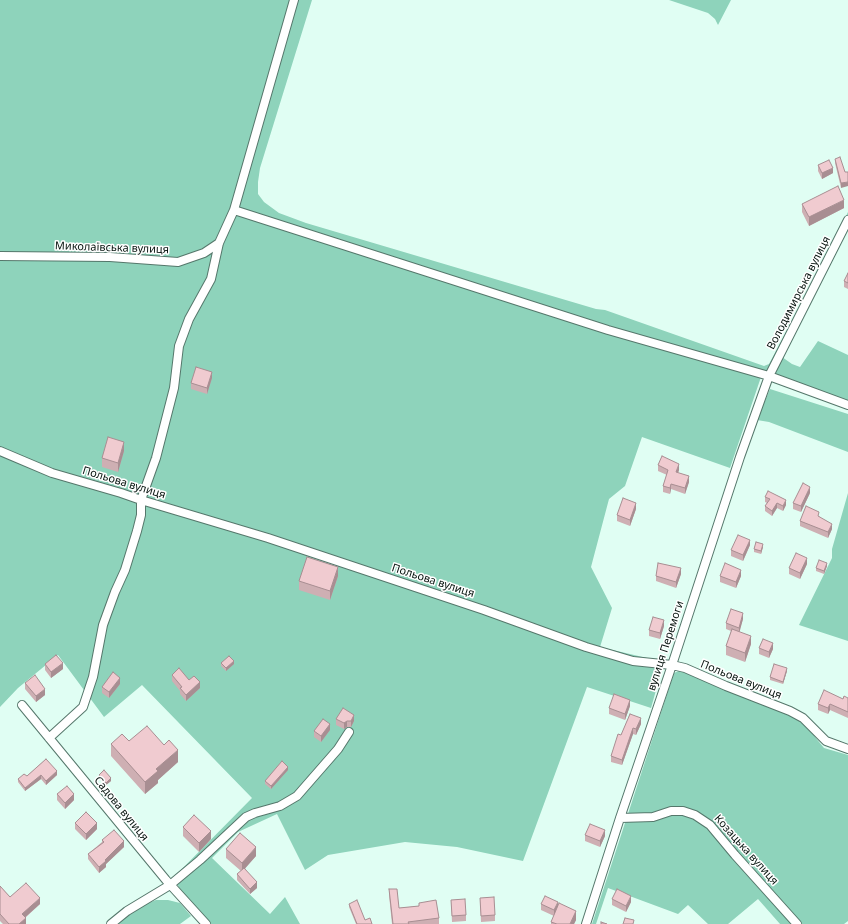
<!DOCTYPE html>
<html>
<head>
<meta charset="utf-8">
<style>
	body { margin:0 }
	canvas { display:block; background:#e0fef3 }
</style>
</head>
<body>
<canvas width="848" height="924"></canvas>
<script>
const context = document.querySelector('canvas').getContext('2d');
context.lineJoin = 'round';
function fillPath(path, color) { context.fillStyle = color; context.fill(path, 'evenodd'); }
const poly = rows => new Path2D(rows.map(r => 'M' + r).join(''));
function strokePath(path, color, width, dash) { context.strokeStyle = color; context.lineWidth = width; context.lineCap = dash ? 'butt' : 'round'; context.setLineDash(dash || []); context.stroke(path); }
function drawText(font, color, halo, rows, align = 'center') {
  context.font = font + ' "Noto Sans",sans-serif'; context.lineWidth = 3; context.setLineDash([]); context.textBaseline = 'middle'; context.strokeStyle = halo; context.fillStyle = color; for (const [text, x, y, turn = 0] of rows) {
    context.save(); context.translate(x, y); context.rotate((+turn || 0) * Math.PI / 180); context.textAlign = isNaN(turn) ? turn : align; if (halo) context.strokeText(text, 0, 0); context.fillText(text, 0, 0); context.restore();
  }
}
const green = poly([
	[0,0,312,0,260,168,258,182,258,194,264,202,279,213,306,223,596,309,605,310,764,366,769,364,826,257,848,212,848,228,782,357,792,364,800,367,818,341,848,355,848,404,761,377,730,468,642,437,625,486,609,499,591,567,612,608,600,647,664,662,651,708,587,687,523,861,457,847,405,842,328,855,305,870,277,814,238,832,212,858,270,914,285,897,300,924,209,924,181,894,175,876,252,798,142,685,104,717,58,655,18,688,0,707],
	[669,0,731,0,718,25,715,19,708,13],
	[770,389,848,414,848,452,769,422,757,420],
	[848,493,848,641,799,625,832,558,832,549],
	[681,670,801,719,811,729,815,737,824,748,848,755,848,921,844,924,780,924,758,899,728,924,708,924,688,905,678,914,608,888,596,924,592,924,674,673],
	[156,900,168,900,180,903,191,916,180,924,116,924,136,908]
]);
const minor = poly([
	[294,0,234,210,608,330,769,376,848,405],
	[0,256,110,257,178,262,204,253,219,243],
	[0,451,52,473,121,493,141,500,268,538,484,610,586,647,633,661,672,665,685,668,726,686,790,711,803,718,826,741,848,749],
	[22,705,166,880,206,924],
	[49,738,83,707,93,677,103,625,115,592,125,570,137,531,141,515,141,500,156,458,174,388,179,346,189,319,211,279,219,243,234,210],
	[620,818,653,817,671,811,683,811,695,815,710,825,735,855,797,924],
	[111,924,127,911,170,885,200,860,246,817,255,813,280,806,297,796,338,749,349,732],
	[586,924,620,818,672,665,740,457,769,376,848,220]
]);
const wall = poly([
	[835,159,845,172,841,188,835,163],
	[818,165,833,173,822,179,818,171],
	[802,204,844,208,809,226,802,212],
	[848,273,848,289,844,287,844,281],
	[212,378,207,394,191,389,191,383],
	[124,451,118,472,102,467,102,458],
	[658,465,679,470,678,473,689,482,685,494,671,489,670,494,663,492,663,486,667,475,658,471],
	[810,493,801,512,793,509,793,503],
	[765,497,786,505,783,511,777,508,772,516,765,511,765,506,767,503,765,502],
	[636,509,630,526,617,521,617,515],
	[819,516,832,529,828,538,800,526,800,521],
	[750,545,743,561,731,556,731,550],
	[763,547,761,554,754,552,754,549],
	[807,564,800,579,789,574,789,568],
	[827,566,824,574,816,571,816,568],
	[681,574,676,588,656,581,656,576],
	[338,576,330,600,299,590,299,581],
	[720,576,741,576,736,588,720,582],
	[743,619,739,631,751,644,745,662,726,655,726,646,731,631,726,629,726,623],
	[664,626,660,639,649,636,649,630],
	[759,648,773,649,769,658,759,654],
	[221,663,234,664,226,671,221,666],
	[45,664,63,669,51,678,45,670],
	[787,671,783,684,770,680,770,677],
	[172,675,189,680,200,688,186,701,180,694,180,691,172,681],
	[25,683,45,695,36,702,25,689],
	[120,684,109,698,102,693,102,687],
	[848,698,848,718,830,710,828,714,818,710,818,704],
	[630,706,625,720,609,714,609,708],
	[630,714,641,724,636,735,633,734,622,765,611,762,611,756,621,735],
	[336,719,354,721,351,727,347,727,344,729,336,725],
	[330,730,321,742,314,737,314,731],
	[129,741,164,745,178,762,158,780,158,783,145,794,111,756,111,744],
	[46,759,57,775,46,785,41,779,25,791,18,782,18,779,27,776],
	[288,770,271,789,265,784,265,781],
	[99,775,111,781,106,785,99,778],
	[57,794,74,800,65,809,57,800],
	[75,823,97,829,86,840,75,829],
	[183,827,211,839,199,852,183,836],
	[585,835,605,836,600,847,585,841],
	[102,840,124,847,106,864,106,867,99,873,88,859,88,854,102,842],
	[226,849,256,856,245,868,257,888,250,894,237,880,237,874,241,871,226,858],
	[0,886,10,897,40,904,25,918,26,924,3,924,0,921],
	[389,889,399,908,419,906,419,903,439,918,439,924,392,924,389,895],
	[480,898,495,915,495,921,481,922],
	[612,899,631,902,626,912,612,905],
	[451,900,466,915,466,921,452,922],
	[349,904,365,920,372,924,356,924,349,907],
	[541,904,558,907,576,920,574,924,551,924,551,922,554,916,541,910]
]);
const shadedWall = poly([
	[833,168,833,173,822,179,822,173],
	[848,182,848,186,841,188,841,183],
	[844,200,844,208,809,226,809,217],
	[212,372,212,378,207,394,207,388],
	[124,442,124,451,118,472,118,463],
	[679,464,679,470,676,478,676,472],
	[689,476,689,482,685,494,685,488],
	[671,484,671,489,670,494,670,488],
	[810,487,810,493,801,512,801,506],
	[786,500,786,505,783,511,783,506],
	[636,503,636,509,630,526,630,520],
	[777,503,777,508,772,516,772,511],
	[832,524,832,529,828,538,828,532],
	[750,540,750,545,743,561,743,555],
	[763,544,763,547,761,554,761,551],
	[807,558,807,564,800,579,800,573],
	[827,563,827,566,824,574,824,571],
	[338,567,338,576,330,600,330,591],
	[681,568,681,574,676,588,676,582],
	[741,570,741,576,736,588,736,582],
	[743,613,743,619,739,634,739,628],
	[664,620,664,626,660,639,660,633],
	[751,636,751,644,745,662,745,653],
	[773,643,773,649,769,658,769,652],
	[234,661,234,664,226,671,226,668],
	[63,663,63,669,51,678,51,672],
	[787,668,787,671,783,684,783,682],
	[120,678,120,684,109,698,109,692],
	[200,682,200,688,186,701,186,695],
	[45,689,45,695,36,702,36,696],
	[630,700,630,706,625,720,625,714],
	[830,704,830,710,828,714,828,708],
	[354,715,354,721,351,727,351,721],
	[641,718,641,724,636,735,636,729],
	[347,721,347,727,344,729,344,723],
	[330,724,330,730,321,742,321,736],
	[633,728,633,734,622,765,622,760],
	[178,750,178,762,158,780,158,783,145,794,145,782,156,769],
	[288,767,288,770,271,789,271,786],
	[57,771,57,775,46,785,46,781],
	[41,775,41,779,25,791,25,788],
	[111,778,111,781,106,785,106,783],
	[74,794,74,800,65,809,65,803],
	[97,823,97,829,86,840,86,834],
	[605,830,605,836,600,847,600,841],
	[211,831,211,839,199,852,199,843],
	[124,841,124,847,106,864,106,867,99,873,99,867,105,860],
	[256,847,256,856,242,872,242,863],
	[257,882,257,888,250,894,250,889],
	[631,896,631,902,626,912,626,906],
	[40,898,40,904,22,920,22,914],
	[558,902,558,908,554,916,554,910],
	[576,911,576,920,574,924,570,924],
	[26,918,26,924,19,924]
]);
const building = poly([
	[840,157,845,172,848,172,848,182,841,183,835,159,840,157],
	[829,160,833,168,822,173,818,165,829,160],
	[838,186,844,200,809,217,802,204,838,186],
	[848,273,848,283,844,281,848,273],
	[196,367,212,372,207,388,191,383,196,367],
	[108,437,124,442,118,463,102,458,108,437],
	[662,456,679,464,676,472,689,476,685,488,671,484,670,488,663,486,668,470,658,465,662,456],
	[803,483,810,487,801,506,793,503,803,483],
	[768,491,786,500,783,506,777,503,772,511,765,506,770,499,765,497,768,491],
	[623,498,636,503,630,520,617,515,623,498],
	[806,506,819,512,818,516,832,524,828,532,800,521,806,506],
	[738,535,750,540,743,555,731,550,738,535],
	[756,542,763,544,761,551,754,549,756,542],
	[796,553,807,558,800,573,789,568,796,553],
	[307,557,338,567,330,591,299,581,307,557],
	[819,560,827,563,824,571,816,568,819,560],
	[658,563,681,568,676,582,656,576,658,563],
	[725,563,741,570,736,582,720,576,725,563],
	[731,609,743,613,739,628,726,623,731,609],
	[653,617,664,620,660,633,649,630,653,617],
	[732,629,751,636,745,653,726,646,732,629],
	[763,639,773,643,769,652,759,648,763,639],
	[56,655,63,663,51,672,45,664,56,655],
	[229,656,234,661,226,668,221,663,229,656],
	[774,664,787,668,783,682,770,677,774,664],
	[179,668,189,680,194,676,200,682,186,695,180,688,182,687,172,675,179,668],
	[113,672,120,678,109,692,102,687,113,672],
	[35,675,45,689,36,696,25,683,35,675],
	[824,690,843,699,844,696,848,698,848,712,830,704,828,708,818,704,824,690],
	[614,694,630,700,625,714,609,708,614,694],
	[343,708,354,715,351,721,347,721,344,723,336,719,343,708],
	[630,714,641,718,636,729,633,728,622,760,611,756,618,734,621,735,630,714],
	[323,719,330,724,321,736,314,731,323,719],
	[147,726,164,745,169,740,178,750,156,769,158,771,145,782,111,744,122,734,129,741,147,726],
	[46,759,57,771,46,781,41,775,25,788,18,779,24,774,27,776,46,759],
	[282,761,288,767,271,786,265,781,282,761],
	[104,770,111,778,106,783,99,775,104,770],
	[67,786,74,794,65,803,57,794,67,786],
	[86,812,97,823,86,834,75,823,86,812],
	[194,815,211,831,199,843,183,827,194,815],
	[590,824,605,830,600,841,585,835,590,824],
	[114,830,124,841,105,860,106,861,99,867,88,854,104,842,102,840,114,830],
	[240,833,256,847,242,863,226,849,240,833],
	[244,868,257,882,250,889,237,874,244,868],
	[26,883,40,898,22,914,26,918,19,924,9,924,0,914,0,886,10,897,26,883],
	[389,889,397,889,399,908,419,906,419,903,436,900,439,918,408,922,409,924,393,924,389,889],
	[617,889,631,896,626,906,612,899,617,889],
	[545,896,558,902,554,910,541,904,545,896],
	[494,897,495,915,481,916,480,898,494,897],
	[465,899,466,915,452,916,451,900,465,899],
	[357,900,365,920,370,918,372,924,357,924,349,904,357,900],
	[559,903,576,911,570,924,557,924,551,922,559,903],
	[625,918,634,920,633,924,623,924,625,918],
	[601,922,607,924,601,924,601,922]
]);
const streetNames = [
	["Миколаївська вулиця",112,248,2],
	["Володимирська вулиця",799,293,-63],
	["Польова вулиця",124,483,17],
	["Польова вулиця",433,581,18],
	["вулиця Перемоги",666,646,-72],
	["Польова вулиця",741,680,22],
	["Садова вулиця",121,809,51],
	["Козацька вулиця",746,850,48]
];
fillPath(green, '#8ed3bb');
strokePath(minor, '#55776b', 10);
strokePath(minor, '#fff', 8);
fillPath(wall, '#ceafb3');
fillPath(shadedWall, '#a88e92');
fillPath(building, '#f0cbd0');
strokePath(building, '#a88e92', 1);
drawText('11px', '#06130e', '#fff', streetNames);
</script>
</body>
</html>
